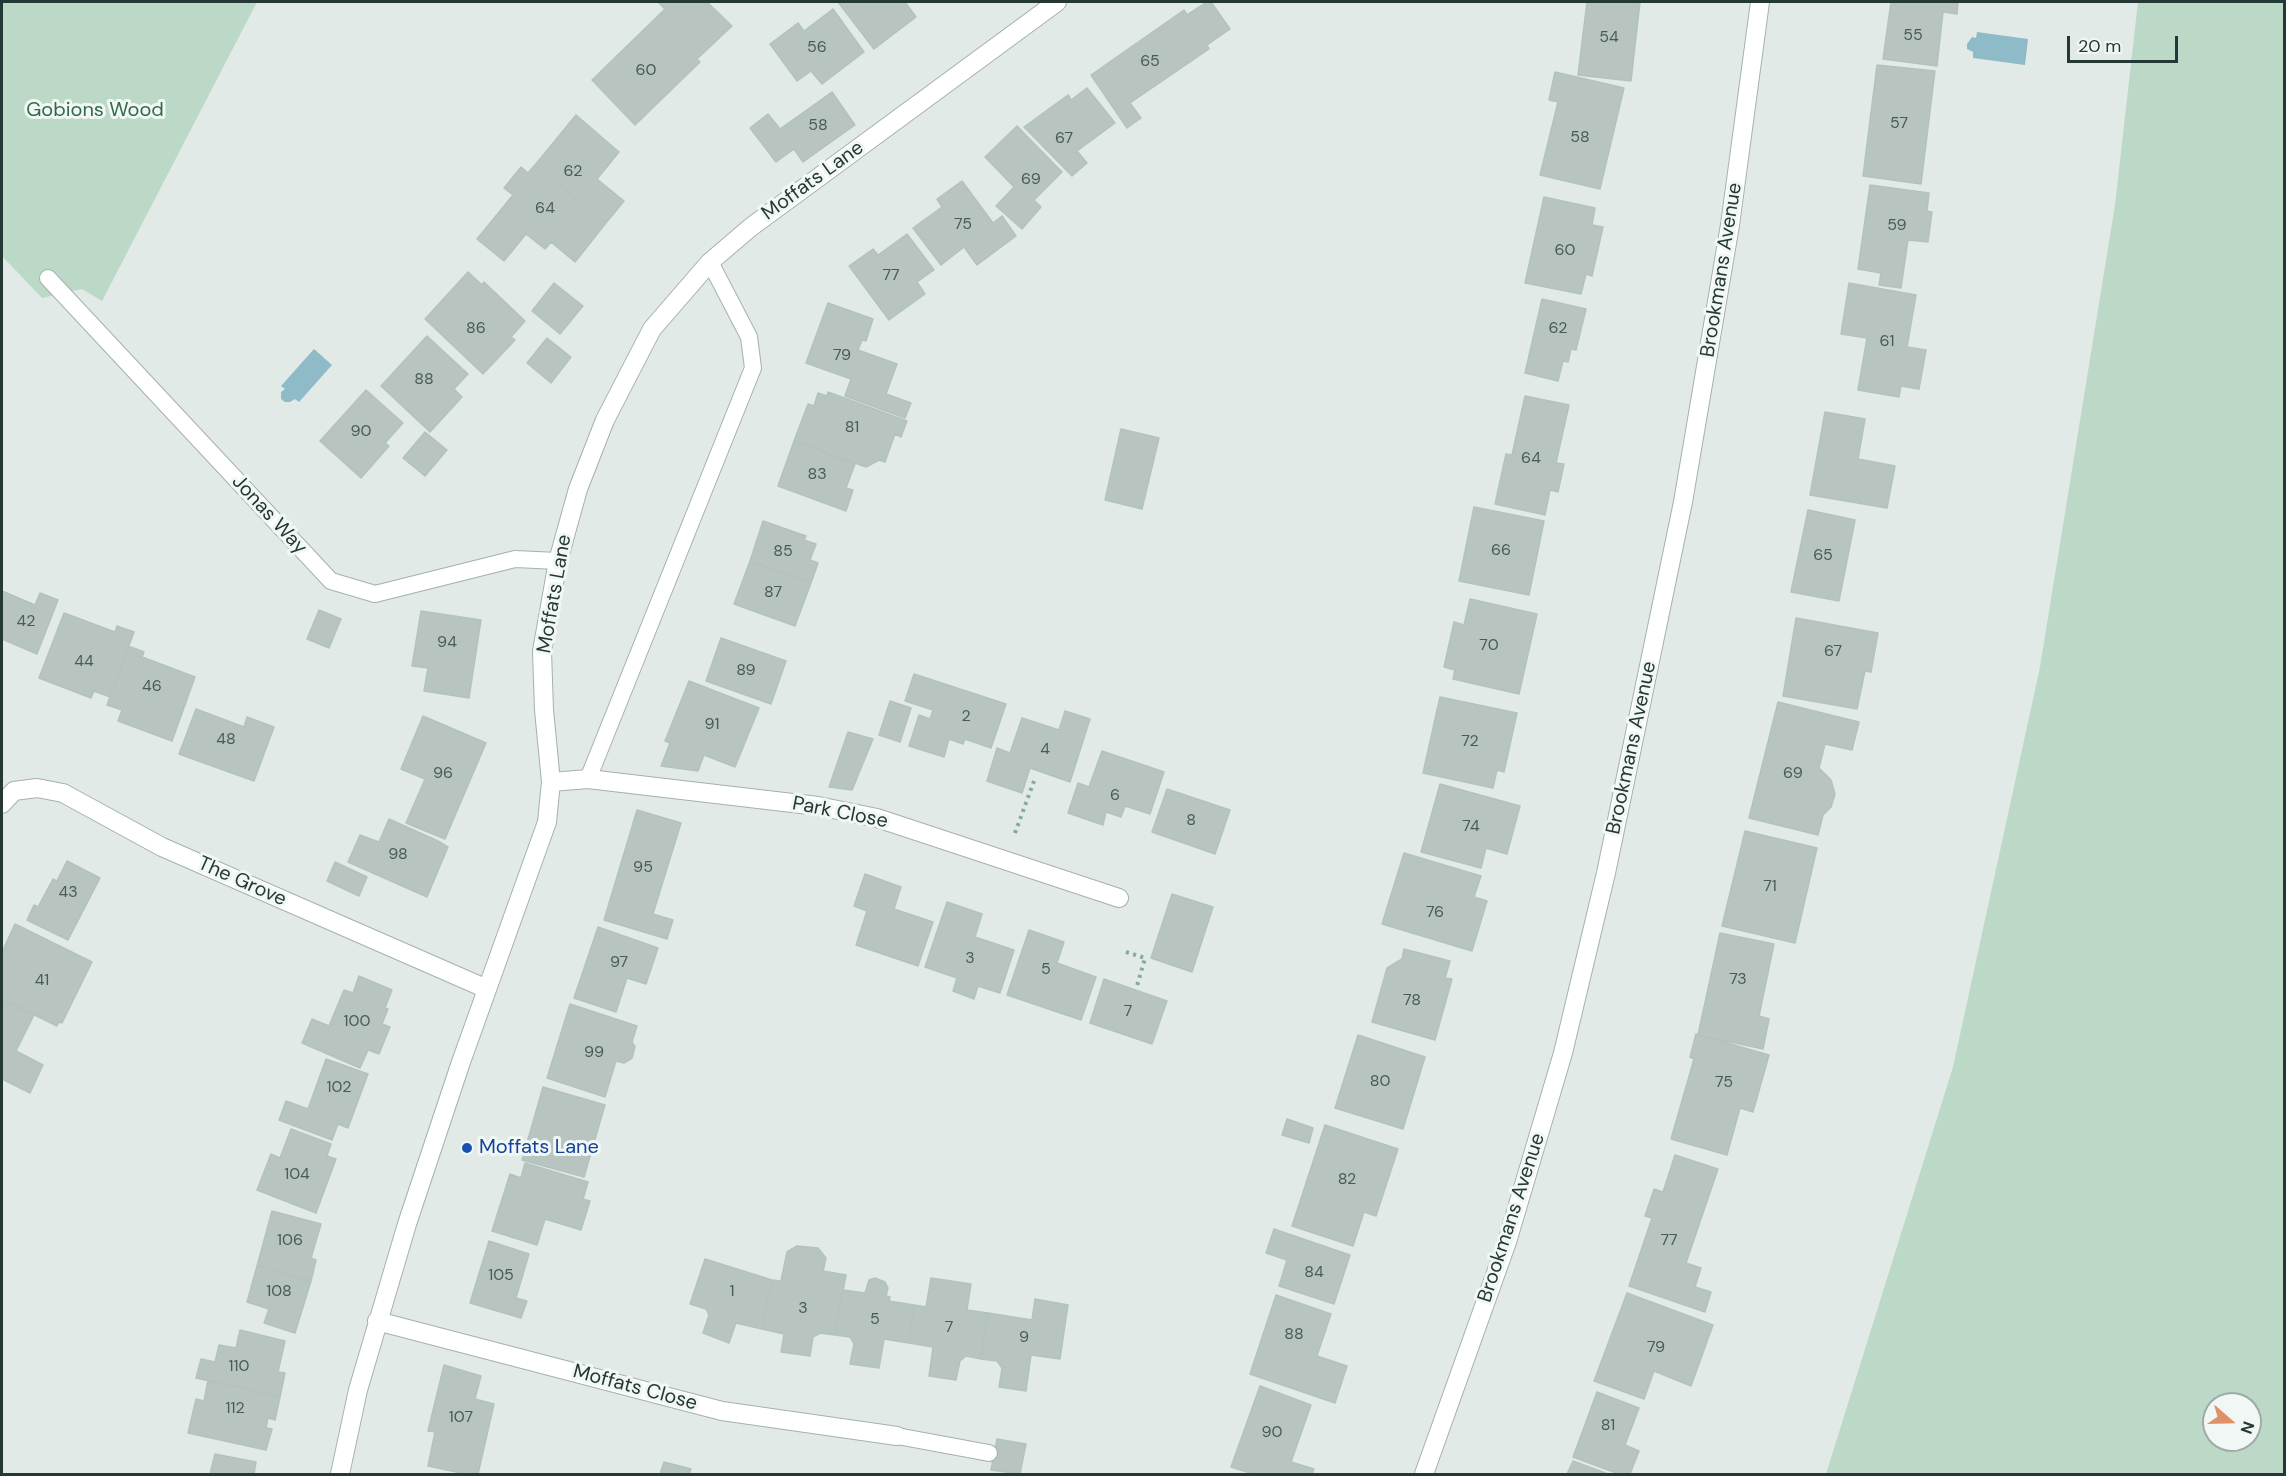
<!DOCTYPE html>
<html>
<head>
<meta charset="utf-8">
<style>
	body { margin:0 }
	#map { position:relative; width:2286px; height:1476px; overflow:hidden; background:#e1eae7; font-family:"DM Sans",sans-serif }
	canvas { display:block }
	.frame { position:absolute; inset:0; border:3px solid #243835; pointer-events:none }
	.north { position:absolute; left:2202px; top:1392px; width:60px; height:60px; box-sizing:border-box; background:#f1f7f4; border:2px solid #9faba8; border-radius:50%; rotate:110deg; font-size:16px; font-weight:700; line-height:24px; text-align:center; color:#243835 }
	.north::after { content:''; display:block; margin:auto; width:21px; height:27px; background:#e19168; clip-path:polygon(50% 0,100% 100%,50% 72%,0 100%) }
	.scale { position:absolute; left:2067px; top:36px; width:111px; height:27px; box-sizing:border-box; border:3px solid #243835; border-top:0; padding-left:8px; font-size:18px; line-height:21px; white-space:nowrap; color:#243835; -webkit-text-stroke:4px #f1f7f4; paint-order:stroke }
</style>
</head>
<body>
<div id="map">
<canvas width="2286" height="1476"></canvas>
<div class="frame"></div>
<div class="north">N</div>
<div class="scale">20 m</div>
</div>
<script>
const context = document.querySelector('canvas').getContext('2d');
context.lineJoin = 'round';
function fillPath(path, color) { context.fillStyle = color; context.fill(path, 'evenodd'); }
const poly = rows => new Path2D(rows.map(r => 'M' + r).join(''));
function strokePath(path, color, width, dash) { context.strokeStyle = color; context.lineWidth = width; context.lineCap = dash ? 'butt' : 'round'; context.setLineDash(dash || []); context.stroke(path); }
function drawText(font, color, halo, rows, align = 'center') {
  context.font = font + ' "DM Sans",sans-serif'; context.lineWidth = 6; context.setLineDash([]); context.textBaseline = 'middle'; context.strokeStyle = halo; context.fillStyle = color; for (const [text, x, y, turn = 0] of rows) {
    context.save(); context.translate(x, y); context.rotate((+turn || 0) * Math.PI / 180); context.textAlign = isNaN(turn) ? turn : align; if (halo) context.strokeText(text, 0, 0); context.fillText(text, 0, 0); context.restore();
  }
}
const green = poly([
	[2,2,257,2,102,301,82,289,42,298,2,256],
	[2138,2,2284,2,2284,1474,1826,1474,1953,1067,2040,667,2115,205],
	[2214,1404,2250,1404,2250,1440,2214,1440]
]);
const water = poly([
	[1977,32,2028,39,2025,65,1973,58,1973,52,1967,49,1967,44,1972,37,1976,38],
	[314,349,332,365,299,402,295,399,290,402,285,402,281,399,281,392,285,389,281,386]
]);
const building = poly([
	[658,2,707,2,732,26,697,59,700,62,635,125,592,80,665,9,658,2],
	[838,2,905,2,916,17,874,49,838,2],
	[1207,2,1211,2,1230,29,1207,45,1209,49,1130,103,1141,118,1127,128,1091,75,1184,10,1187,15,1207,2],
	[1587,2,1640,2,1631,81,1578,75,1587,2],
	[1891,2,1958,2,1957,14,1943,12,1937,66,1883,59,1891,2],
	[833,9,864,52,822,84,811,71,797,81,770,44,798,23,804,31,833,9],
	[1877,65,1935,71,1921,184,1863,176,1877,65],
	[1555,72,1624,88,1600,189,1540,175,1558,102,1549,100,1555,72],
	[1087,88,1115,123,1077,151,1087,163,1072,176,1024,127,1068,95,1071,100,1087,88],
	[832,92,855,125,803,162,794,149,776,162,750,128,768,114,780,129,832,92],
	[576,115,619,152,597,179,624,201,606,223,535,165,576,115],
	[1017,126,1062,172,1034,200,1041,207,1022,229,996,206,1014,187,985,157,1017,126],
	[535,165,606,223,575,262,551,242,545,249,526,234,504,261,477,239,513,195,504,188,521,167,528,173,535,165],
	[962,181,993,223,1002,216,1016,236,977,265,964,247,941,265,913,228,942,207,937,199,962,181],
	[1870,185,1929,193,1927,211,1932,212,1928,242,1908,240,1901,288,1879,285,1881,273,1858,269,1870,185],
	[1544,197,1595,208,1592,225,1603,227,1592,276,1586,274,1581,294,1525,283,1544,197],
	[907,234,934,270,917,282,925,294,889,320,849,266,873,249,878,255,907,234],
	[468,272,482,285,484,282,525,321,511,337,515,340,483,374,425,319,468,272],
	[554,283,583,306,560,334,532,311,554,283],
	[1849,283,1916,295,1907,347,1926,350,1919,389,1901,386,1899,397,1858,390,1867,338,1841,334,1849,283],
	[1542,299,1586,309,1576,350,1571,349,1568,362,1563,361,1558,381,1525,373,1542,299],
	[828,303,873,319,866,341,862,340,858,350,897,364,886,394,911,403,905,418,845,396,851,379,806,363,828,303],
	[427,336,468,374,454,389,462,397,430,432,381,386,427,336],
	[547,338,571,357,551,383,527,363,547,338],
	[366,390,403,423,385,443,389,446,361,478,320,441,366,390],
	[828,392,907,421,901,437,895,434,885,462,879,460,866,467,794,441,808,404,814,406,818,393,827,396,828,392],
	[1525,396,1569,405,1556,463,1564,464,1558,492,1550,490,1545,515,1495,504,1506,454,1512,455,1525,396],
	[1825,412,1865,419,1858,459,1895,466,1887,508,1810,495,1825,412],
	[1121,429,1159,438,1142,509,1105,500,1121,429],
	[425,432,447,450,425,476,403,458,425,432],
	[794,441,855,464,846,488,853,490,846,511,778,486,794,441],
	[1474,507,1544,521,1529,595,1459,581,1474,507],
	[1808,510,1855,520,1839,601,1791,592,1808,510],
	[763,521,806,536,804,540,816,544,810,560,818,563,811,583,750,561,763,521],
	[750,561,811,583,795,626,734,604,750,561],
	[2,591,35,605,40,593,58,600,37,654,2,639,2,591],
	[1470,599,1537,614,1519,694,1453,679,1455,670,1444,667,1454,622,1464,625,1470,599],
	[319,610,341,619,329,648,307,639,319,610],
	[421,611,481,620,469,698,424,691,428,668,412,666,421,611],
	[64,613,115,632,117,626,134,632,110,697,94,691,91,698,39,678,64,613],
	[1796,618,1878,633,1871,672,1865,671,1857,709,1783,696,1796,618],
	[721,638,786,661,771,704,706,681,721,638],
	[128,646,144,652,142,657,195,677,172,741,118,721,122,710,107,705,128,646],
	[914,674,1006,704,991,748,965,739,963,744,949,739,944,757,909,746,919,715,930,719,933,710,905,701,914,674],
	[689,681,759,708,735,767,704,755,698,771,661,766,670,743,665,741,689,681],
	[1440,697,1517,713,1504,772,1497,770,1493,788,1423,773,1440,697],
	[890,701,911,708,900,742,879,735,890,701],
	[1778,702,1859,722,1852,750,1825,744,1819,768,1831,780,1835,794,1831,807,1823,815,1818,835,1749,818,1778,702],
	[196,709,244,727,247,717,274,727,254,781,179,754,196,709],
	[1065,711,1090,719,1070,782,1030,768,1022,793,987,781,997,748,1010,753,1022,718,1059,730,1065,711],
	[423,716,486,743,445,839,406,823,425,779,401,769,423,716],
	[848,732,873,739,852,790,829,787,848,732],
	[1102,751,1164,772,1150,814,1125,806,1121,817,1106,812,1103,825,1068,813,1078,783,1089,787,1102,751],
	[1440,784,1520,806,1507,854,1486,848,1481,868,1421,852,1440,784],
	[1167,789,1230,810,1215,854,1152,832,1167,789],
	[637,810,681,823,653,914,673,920,667,939,604,920,637,810],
	[389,819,438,841,448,847,427,897,348,862,360,835,379,842,389,819],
	[1745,831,1817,848,1795,943,1722,926,1745,831],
	[1404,853,1481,876,1474,897,1487,901,1472,951,1382,924,1404,853],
	[67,861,100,878,68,940,27,920,34,905,38,907,53,879,57,881,67,861],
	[335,862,367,877,359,896,327,881,335,862],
	[865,874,901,887,894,909,933,922,918,966,856,945,867,911,854,906,865,874],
	[1172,894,1213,907,1192,972,1151,958,1172,894],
	[947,902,982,914,975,937,1014,950,1000,993,978,986,974,999,953,991,957,978,925,967,947,902],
	[15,924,92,962,62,1023,59,1022,57,1026,2,999,2,952,15,924],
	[598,927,658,948,646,984,627,978,616,1012,574,998,598,927],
	[1029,930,1064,942,1057,963,1096,977,1081,1020,1007,995,1029,930],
	[1720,933,1774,944,1759,1016,1769,1019,1763,1049,1698,1035,1720,933],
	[1404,949,1450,961,1445,978,1452,979,1435,1040,1372,1022,1387,968,1402,959,1404,949],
	[359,976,392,990,385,1008,388,1009,382,1024,390,1027,379,1054,368,1050,360,1068,302,1043,312,1019,329,1026,344,990,353,993,359,976],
	[1104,979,1167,1001,1152,1044,1090,1023,1104,979],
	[2,999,34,1015,16,1051,43,1065,30,1093,2,1079,2,999],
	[570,1004,637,1026,632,1042,635,1047,632,1058,624,1063,616,1061,605,1097,547,1078,570,1004],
	[1696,1034,1769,1055,1753,1112,1740,1108,1727,1155,1671,1139,1694,1059,1690,1057,1696,1034],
	[1358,1035,1425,1057,1403,1129,1335,1108,1358,1035],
	[326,1059,368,1074,348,1128,338,1124,332,1140,279,1120,286,1101,308,1109,326,1059],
	[543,1087,605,1105,584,1177,522,1160,543,1087],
	[1287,1119,1313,1128,1309,1143,1282,1135,1287,1119],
	[1325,1125,1398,1149,1376,1216,1364,1212,1353,1246,1292,1226,1325,1125],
	[291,1129,331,1144,327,1156,336,1159,316,1213,257,1190,271,1154,280,1158,291,1129],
	[1675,1155,1718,1169,1686,1263,1701,1268,1695,1287,1711,1292,1705,1312,1629,1286,1652,1218,1645,1216,1654,1189,1663,1192,1675,1155],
	[525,1163,588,1182,583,1199,590,1201,581,1230,545,1219,537,1245,492,1231,510,1174,521,1178,525,1163],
	[272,1211,321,1224,311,1258,316,1260,311,1281,257,1266,272,1211],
	[1274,1229,1350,1255,1334,1304,1279,1286,1287,1260,1266,1253,1274,1229],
	[489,1241,529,1254,516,1298,527,1301,521,1318,470,1303,489,1241],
	[797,1246,818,1248,826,1258,823,1271,846,1275,835,1335,820,1333,813,1337,810,1356,781,1352,784,1334,762,1329,772,1280,781,1281,787,1252,797,1246],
	[705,1259,772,1280,762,1329,736,1323,729,1343,703,1333,709,1315,706,1309,690,1304,705,1259],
	[257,1266,311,1281,295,1333,264,1323,269,1309,247,1302,257,1266],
	[875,1278,885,1282,888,1288,886,1296,890,1297,889,1301,914,1305,909,1343,884,1339,879,1368,850,1364,854,1344,850,1337,835,1335,843,1290,865,1293,869,1280,875,1278],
	[931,1278,971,1284,967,1310,988,1313,981,1359,966,1356,960,1361,956,1380,929,1376,933,1347,909,1343,914,1305,926,1307,931,1278],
	[1627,1293,1713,1325,1691,1386,1654,1371,1644,1399,1594,1381,1627,1293],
	[1276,1295,1331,1314,1317,1356,1347,1366,1335,1403,1250,1374,1276,1295],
	[1035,1299,1068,1305,1060,1359,1031,1355,1026,1391,999,1387,1002,1368,997,1361,981,1359,988,1313,1032,1320,1035,1299],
	[240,1330,285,1341,278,1372,285,1373,280,1397,196,1378,201,1359,215,1362,219,1345,236,1348,240,1330],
	[444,1365,481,1376,475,1399,494,1404,478,1474,466,1474,428,1466,435,1432,428,1431,444,1365],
	[208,1380,280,1397,275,1420,268,1418,266,1428,272,1429,266,1450,188,1433,196,1399,204,1401,208,1380],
	[1260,1386,1311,1405,1291,1462,1314,1469,1312,1474,1253,1474,1231,1467,1260,1386],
	[1597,1392,1639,1408,1625,1445,1639,1451,1630,1474,1619,1474,1573,1457,1597,1392],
	[997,1439,1026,1444,1020,1474,991,1470,997,1439],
	[215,1454,256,1462,254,1474,210,1474,215,1454],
	[1573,1461,1608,1474,1567,1474,1573,1461],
	[664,1462,691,1469,689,1474,660,1474,664,1462]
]);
const path = poly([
	[1015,833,1034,781],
	[1126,952,1145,958,1137,986]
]);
const lane = poly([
	[48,278,331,581,375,594,515,559,558,561],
	[588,779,753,368,749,337,710,262],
	[897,1436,989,1453]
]);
const street = poly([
	[551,782,588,779,818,806,877,818,1119,898],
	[2,804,14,791,37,788,63,793,162,847,487,989],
	[377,1321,722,1411,897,1436],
	[340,1474,358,1390,407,1224,461,1062,547,822,551,782,544,710,542,651,558,561,578,489,605,420,652,329,710,262,751,227,1057,2],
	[1424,1474,1507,1242,1563,1053,1606,873,1683,502,1730,225,1760,2]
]);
const markers = [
	[467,1148,6,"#1a4fb4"]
];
const numberNames = [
	["55",1913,36],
	["54",1609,38],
	["56",817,48],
	["65",1150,62],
	["60",646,71],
	["57",1899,124],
	["58",818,126],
	["58",1580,138],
	["67",1064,139],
	["62",573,172],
	["69",1031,180],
	["64",545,209],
	["75",963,225],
	["59",1897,226],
	["60",1565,251],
	["77",891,276],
	["86",476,329],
	["62",1558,329],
	["61",1887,342],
	["79",842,356],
	["88",424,380],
	["81",852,428],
	["90",361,432],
	["64",1531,459],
	["83",817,475],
	["66",1501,551],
	["85",783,552],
	["65",1823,556],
	["87",773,593],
	["42",26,622],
	["94",447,643],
	["70",1489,646],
	["67",1833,652],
	["44",84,662],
	["89",746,671],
	["46",152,687],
	["2",966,717],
	["91",712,725],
	["48",226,740],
	["72",1470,742],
	["4",1045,750],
	["96",443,774],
	["69",1793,774],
	["6",1115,796],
	["8",1191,821],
	["74",1471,827],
	["98",398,855],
	["95",643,868],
	["71",1770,887],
	["43",68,893],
	["76",1435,913],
	["3",970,959],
	["97",619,963],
	["5",1046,970],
	["73",1738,980],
	["41",42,981],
	["78",1412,1001],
	["7",1128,1012],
	["100",357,1022],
	["99",594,1053],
	["80",1380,1082],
	["75",1724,1083],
	["102",339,1088],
	["104",297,1175],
	["82",1347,1180],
	["106",290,1241],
	["77",1669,1241],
	["84",1314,1273],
	["105",501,1276],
	["108",279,1292],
	["1",732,1292],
	["3",803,1309],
	["5",875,1320],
	["7",949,1328],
	["88",1294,1335],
	["9",1024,1338],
	["79",1656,1348],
	["110",239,1367],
	["112",235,1409],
	["107",461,1418],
	["81",1608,1426],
	["90",1272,1433]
];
const parkNames = [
	["Gobions Wood",95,111]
];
const streetNames = [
	["Moffats Lane",813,181,-36],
	["Brookmans Avenue",1722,270,-81],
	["Jonas Way",269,515,47],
	["Moffats Lane",555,594,-80],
	["Brookmans Avenue",1632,748,-78],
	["Park Close",840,813,11],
	["The Grove",242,882,24],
	["Brookmans Avenue",1512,1218,-72],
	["Moffats Close",635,1388,15]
];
const transitNames = [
	["Moffats Lane",479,1148]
];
fillPath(green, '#bcd8c7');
fillPath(water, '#8fbac8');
fillPath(building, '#b7c4c0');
strokePath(building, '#b4c2be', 1.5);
strokePath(lane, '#a5b1ae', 18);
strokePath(street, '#a5b1ae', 20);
strokePath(path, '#85a9a2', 4, [3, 4.5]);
strokePath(lane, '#fff', 16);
strokePath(street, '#fff', 18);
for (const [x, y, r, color] of markers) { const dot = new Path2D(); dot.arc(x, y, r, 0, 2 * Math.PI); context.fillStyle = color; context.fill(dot); strokePath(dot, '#f1f7f4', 2); }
drawText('16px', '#495b58', null, numberNames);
drawText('20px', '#336a4d', '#f1f7f4', parkNames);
drawText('20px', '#243835', '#f1f7f4', streetNames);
drawText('20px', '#164399', '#f1f7f4', transitNames, 'left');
</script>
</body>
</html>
